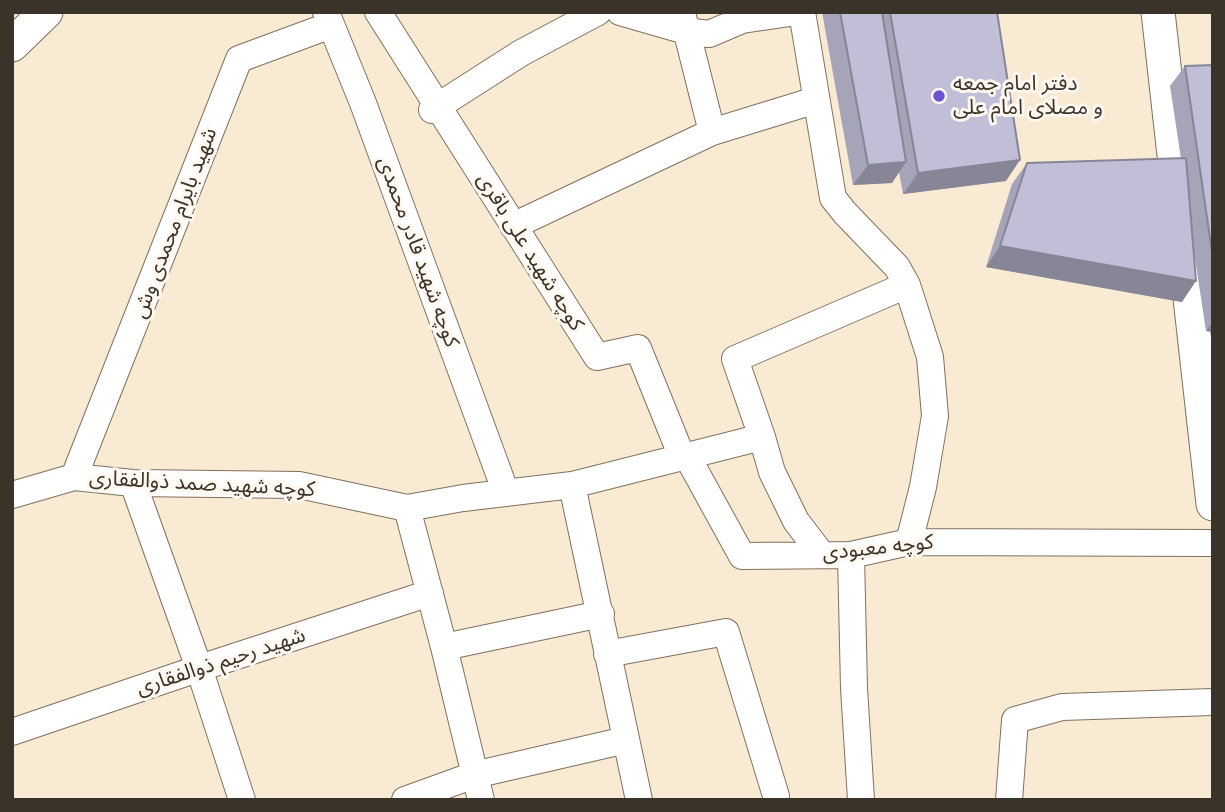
<!DOCTYPE html>
<html>
<head>
<meta charset="utf-8">
<style>
	body { margin:0 }
	#map { position:relative; width:1225px; height:812px; overflow:hidden; background:#f9ead4; font-family:"Open Sans",sans-serif }
	canvas { display:block }
	.frame { position:absolute; inset:0; border:14px solid #39332a; pointer-events:none }
</style>
</head>
<body>
<div id="map">
<canvas width="1225" height="812"></canvas>
<div class="frame"></div>
</div>
<script>
const context = document.querySelector('canvas').getContext('2d');
context.lineJoin = 'round';
const poly = rows => new Path2D(rows.map(r => 'M' + r).join(''));
function strokePath(path, color, width, dash) { context.strokeStyle = color; context.lineWidth = width; context.lineCap = dash ? 'butt' : 'round'; context.setLineDash(dash || []); context.stroke(path); }
function fillPath(path, color) { context.fillStyle = color; context.fill(path, 'evenodd'); }
function drawText(font, color, halo, rows, align = 'center') {
  context.font = font + ' "Open Sans","Noto Sans Arabic",sans-serif'; context.lineWidth = 6; context.setLineDash([]); context.textBaseline = 'middle'; context.strokeStyle = halo; context.fillStyle = color; for (const [text, x, y, turn = 0] of rows) {
    context.save(); context.translate(x, y); context.rotate((+turn || 0) * Math.PI / 180); context.textAlign = isNaN(turn) ? turn : align; if (halo) context.strokeText(text, 0, 0); context.fillText(text, 0, 0); context.restore();
  }
}
const minor = poly([
	[326,12,363,103,506,493],
	[378,12,597,357,638,348,682,457],
	[620,12,686,31,709,34,742,20,797,12],
	[802,12,833,198,845,213,897,267,907,285,930,357,935,416,923,487,909,542],
	[683,17,712,132],
	[432,110,521,53,598,12],
	[513,226,712,132,816,100],
	[687,456,742,556,851,555,909,542,1213,543],
	[74,477,239,59,331,25],
	[133,483,199,668,242,800],
	[572,485,639,800],
	[12,495,74,477,133,483,299,485,407,508,463,498,572,485,762,437],
	[407,508,444,647,481,800],
	[822,555,796,521,772,472,762,437,735,359,907,285],
	[851,555,854,688,861,800],
	[444,647,601,614],
	[607,654,726,632,776,796],
	[12,732,212,664,430,593],
	[405,800,474,775,626,740],
	[1009,800,1015,720,1062,707,1213,702]
]);
const major = poly([
	[1158,12,1213,504],
	[12,45,46,12]
]);
const wall = poly([
	[822,12,997,12,1006,181,903,194,899,172,892,183,853,185],
	[1213,65,1213,332,1206,331,1193,245,1182,302,986,267,1012,184,1027,163,1181,159,1170,86,1185,66]
]);
const shadedWall = poly([
	[1020,160,1006,181,903,194,918,173],
	[906,162,892,183,853,185,868,165],
	[1000,246,1196,281,1182,302,986,267],
	[1213,322,1213,332,1206,331]
]);
const building = poly([
	[840,12,882,12,906,162,868,165,840,12],
	[890,12,997,12,1020,160,918,173,890,12],
	[1213,65,1213,259,1185,66,1213,65],
	[1186,158,1196,281,1000,246,1027,163,1186,158]
]);
const markers = [
	[939,96,7,"#6c54ce"]
];
const poiNames = [
	["دفتر امام جمعه",953,84],
	["و مصلای امام علی",953,108]
];
const streetNames = [
	["شهید بایرام محمدی وش",175,223,-69],
	["کوچه شهید قادر محمدی",418,252,70],
	["کوچه شهید علی باقری",530,252,58],
	["کوچه شهید صمد ذوالفقاری",202,484,3],
	["کوچه معبودی",878,548,-6],
	["شهید رحیم ذوالفقاری",221,662,-18]
];
strokePath(minor, '#7f715e', 28);
strokePath(major, '#7f715e', 35);
strokePath(minor, '#fff', 26);
strokePath(major, '#fff', 33);
fillPath(wall, '#a5a4b9');
fillPath(shadedWall, '#868696');
fillPath(building, '#c0bfd7');
strokePath(building, '#868696', 2);
for (const [x, y, r, color] of markers) { const dot = new Path2D(); dot.arc(x, y, r, 0, 2 * Math.PI); context.fillStyle = color; context.fill(dot); strokePath(dot, '#fff8f0', 2.5); }
drawText('21px', '#39332a', '#fff8f0', poiNames, 'left');
drawText('21px', '#39332a', '#fff8f0', streetNames);
</script>
</body>
</html>
